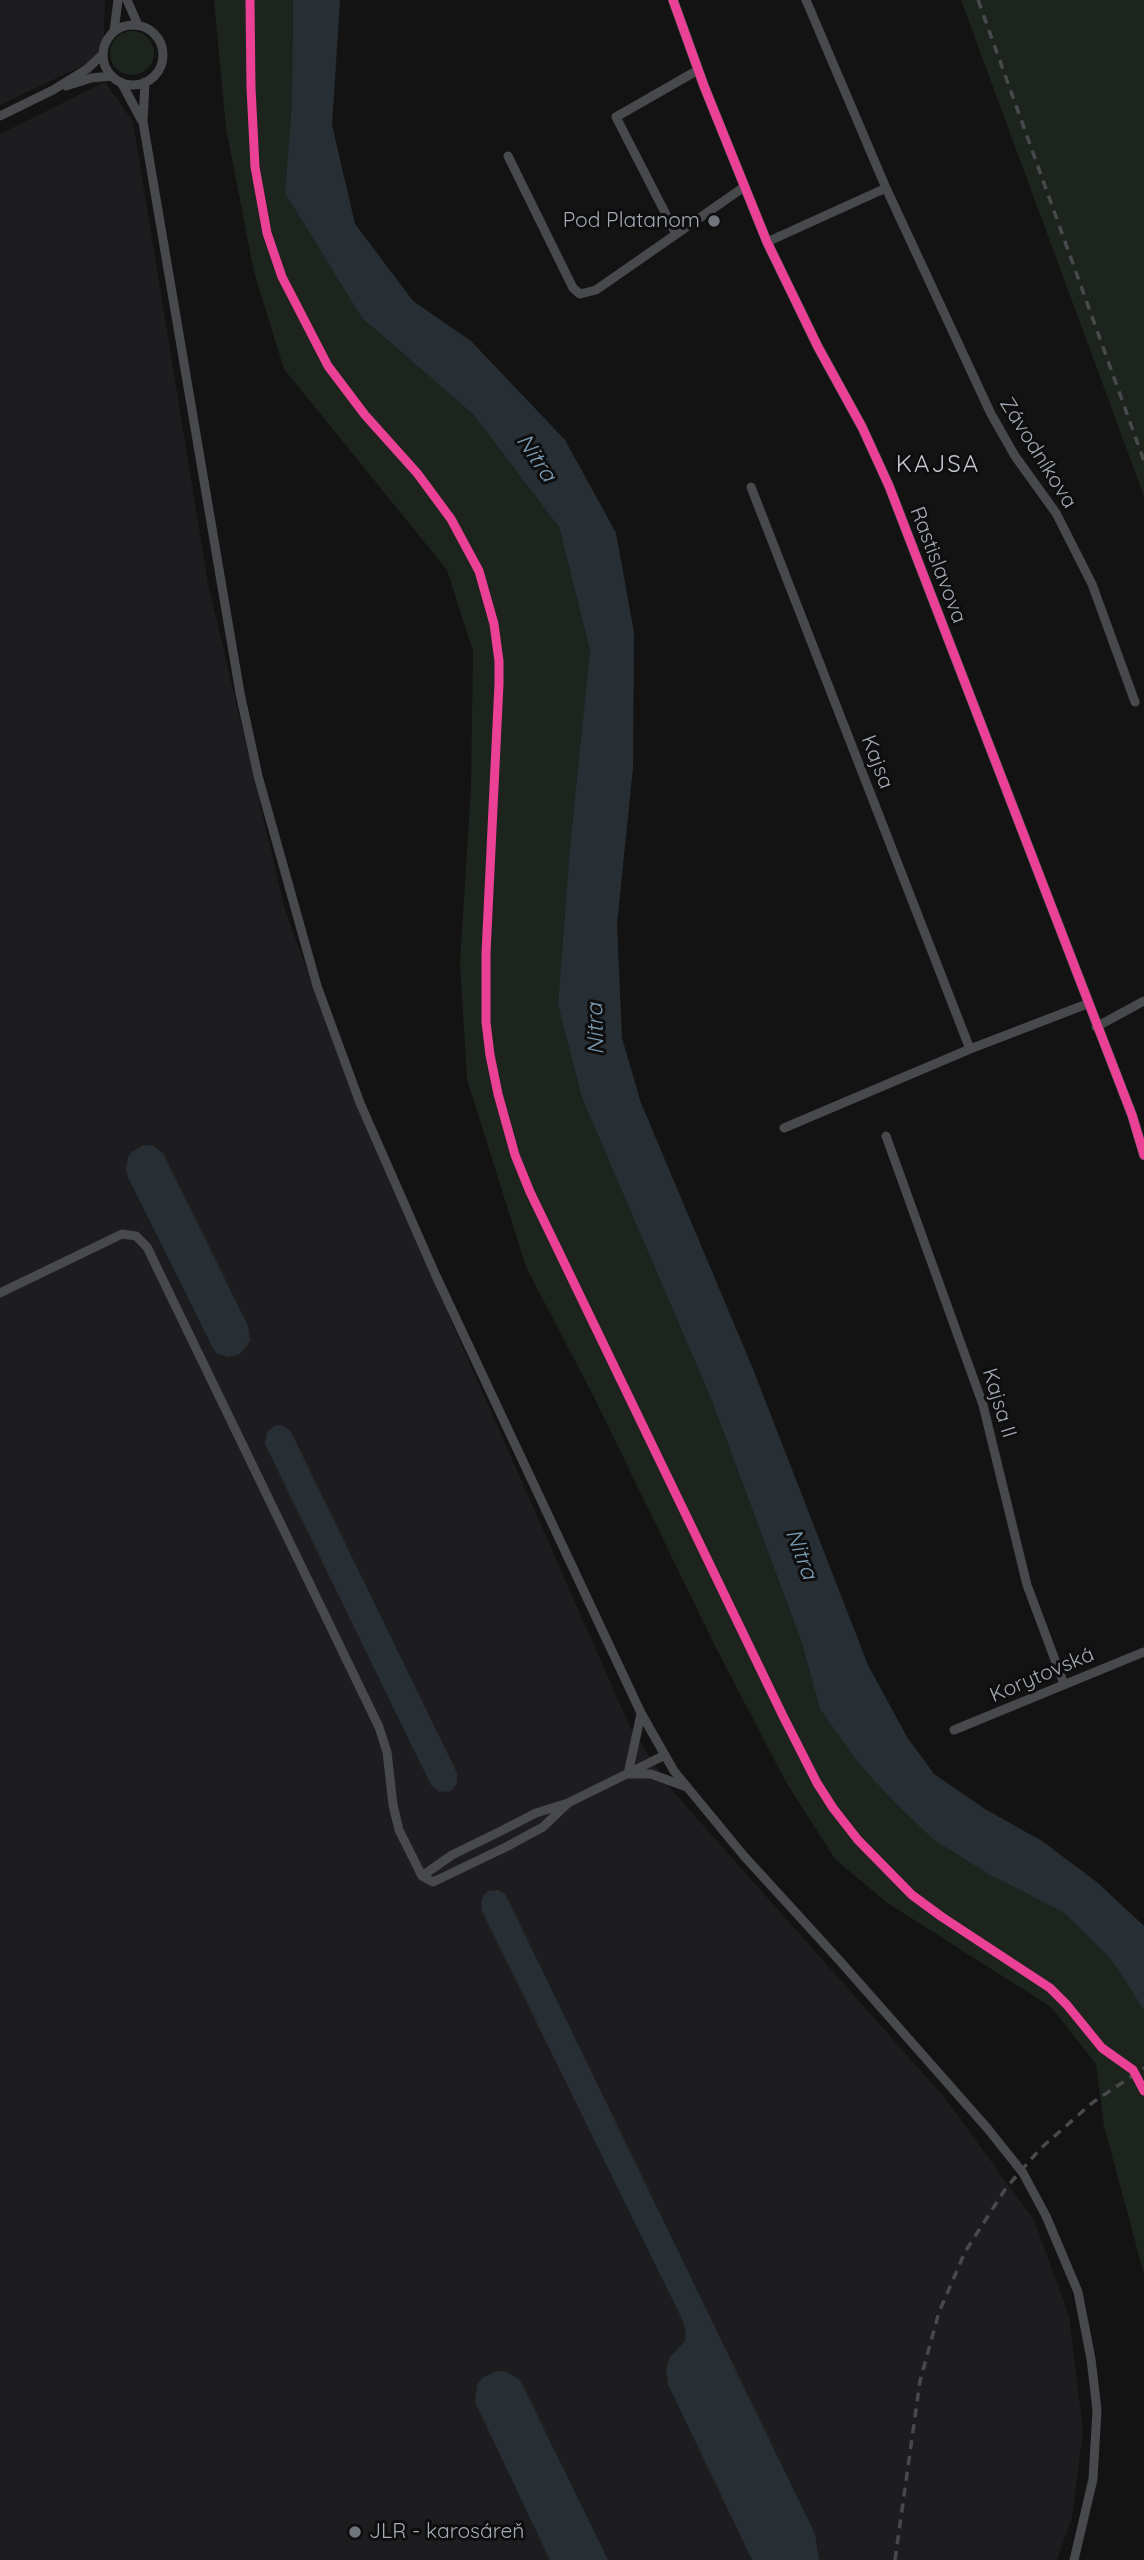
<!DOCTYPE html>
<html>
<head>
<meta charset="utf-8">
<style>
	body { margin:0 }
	canvas { display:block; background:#131313 }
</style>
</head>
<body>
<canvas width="1144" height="2560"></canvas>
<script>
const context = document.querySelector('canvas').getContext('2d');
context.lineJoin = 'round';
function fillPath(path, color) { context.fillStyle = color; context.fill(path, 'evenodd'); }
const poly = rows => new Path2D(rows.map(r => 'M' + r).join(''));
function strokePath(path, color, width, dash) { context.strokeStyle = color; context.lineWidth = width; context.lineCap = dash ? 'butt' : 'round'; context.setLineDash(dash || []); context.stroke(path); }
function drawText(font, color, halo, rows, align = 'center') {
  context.font = font + ' Quicksand,sans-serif'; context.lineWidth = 6; context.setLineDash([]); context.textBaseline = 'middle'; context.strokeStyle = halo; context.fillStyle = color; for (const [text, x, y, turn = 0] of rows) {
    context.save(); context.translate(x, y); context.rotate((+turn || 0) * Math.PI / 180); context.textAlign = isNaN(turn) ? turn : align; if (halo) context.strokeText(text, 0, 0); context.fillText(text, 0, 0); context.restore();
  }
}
const built = poly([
	[0,0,105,0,103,56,0,105],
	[105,82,133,122,208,584,285,910,355,1103,630,1727,670,1788,944,2097,1034,2220,1069,2316,1083,2431,1072,2517,1057,2560,0,2560,0,134]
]);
const green = poly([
	[214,0,293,0,292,102,285,193,362,318,473,414,559,527,590,650,570,846,558,1005,582,1098,712,1401,802,1643,820,1709,859,1764,896,1804,934,1840,990,1875,1063,1912,1110,1958,1144,2010,1144,2274,1104,2126,1096,2064,1051,2007,886,1902,835,1859,786,1782,715,1646,594,1397,526,1267,467,1079,460,962,471,788,473,651,447,570,284,369,254,272,226,128],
	[961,0,1144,0,1144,496],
	'110 53a22 22 0 1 1 44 0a22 22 0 1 1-44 0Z'
]);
const water = poly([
	[293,0,340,0,332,125,355,224,413,301,471,341,565,440,616,533,634,633,633,767,617,925,622,1038,641,1103,753,1369,868,1665,907,1737,934,1774,985,1809,1042,1841,1098,1883,1144,1926,1144,2010,1110,1958,1063,1912,990,1875,934,1840,896,1804,859,1764,820,1709,802,1643,712,1401,582,1098,558,1005,570,846,590,650,559,527,473,414,362,318,285,193,292,102],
	[144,1145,153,1146,163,1153,248,1326,250,1341,240,1354,228,1357,218,1354,214,1350,128,1177,126,1170,128,1157,132,1152],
	[276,1425,282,1425,291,1432,457,1773,457,1783,451,1791,440,1792,431,1785,265,1444,267,1432],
	[498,1890,505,1894,512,1908,815,2534,819,2560,752,2560,668,2384,666,2369,670,2357,685,2341,686,2332,682,2319,482,1911,481,1902,484,1895,488,1891],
	[497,2371,507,2372,520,2380,608,2560,550,2560,475,2402,477,2385,482,2378]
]);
const minor = poly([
	[127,0,138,25],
	[806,0,886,188,991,414,1015,456,1056,513,1092,584,1135,702],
	'103 55a30 30 0 1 1 60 0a30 30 0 1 1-60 0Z',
	[114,31,118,0],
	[121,82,142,121],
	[145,82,143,122,240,693,258,776,317,986,360,1103,436,1276,641,1713,674,1771,744,1856,839,1960,988,2129,1023,2173,1046,2216,1078,2292,1091,2359,1097,2410,1093,2479,1074,2560],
	[66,86,91,78,112,76],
	[0,116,53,90,87,69,103,54],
	[508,156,573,288,580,294,596,290,744,187],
	[676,234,616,117,698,70],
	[767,242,886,188],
	[751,487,970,1049],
	[1096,1027,1144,1001],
	[784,1128,970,1049,1087,1004],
	[886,1136,983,1405,1027,1585,1064,1684],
	[0,1293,122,1234,136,1236,147,1247,379,1727,387,1752,393,1805,399,1830,422,1876,433,1882,506,1847,543,1827,568,1803],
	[954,1730,1144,1652],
	[628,1774,641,1714],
	[630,1774,651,1774,684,1786],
	[422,1876,452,1855,499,1832,536,1813,568,1803,665,1755]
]);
const tertiary = poly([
	[673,0,704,86,767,242,818,347,862,427,889,486,1132,1115,1144,1155]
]);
const rail = poly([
	[978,0,1144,461],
	[895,2560,920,2381,939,2312,965,2252,1006,2188,1041,2148,1092,2103,1144,2068]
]);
const cycleway = poly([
	[250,0,251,88,255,167,267,233,282,277,328,366,365,415,417,473,451,519,479,571,494,624,499,661,499,684,486,953,486,1022,490,1055,498,1094,515,1155,530,1192,782,1714,817,1783,833,1808,858,1840,912,1895,942,1917,1050,1988,1067,2005,1102,2048,1133,2070,1144,2091],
	[673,0,704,86,767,242,818,347,862,427,889,486,1132,1115,1144,1155]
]);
const markers = [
	[714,221,7,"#71757c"],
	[355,2532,7,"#71757c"]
];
const poiNames = [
	["Pod Platanom",700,221],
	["JLR - karosáreň",369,2532,"left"]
];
const streetNames = [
	["Závodníkova",1038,453,58],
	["Rastislavova",938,565,69],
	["Kajsa",877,762,69],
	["Kajsa II",999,1403,73],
	["Korytovská",1042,1675,-23]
];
const waterNames = [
	["Nitra",536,458,56],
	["Nitra",596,1029,-92],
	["Nitra",801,1554,69]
];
const quarterNames = [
	["KAJSA",938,465]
];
fillPath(built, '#1d1d1f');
fillPath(green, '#1d241d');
fillPath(water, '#272f35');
strokePath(minor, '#47494c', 9);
strokePath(tertiary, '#47494c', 10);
strokePath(rail, '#48494c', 3.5, [9, 7]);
strokePath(cycleway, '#ea4096', 9);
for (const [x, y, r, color] of markers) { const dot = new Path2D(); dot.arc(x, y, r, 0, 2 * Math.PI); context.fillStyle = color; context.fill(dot); strokePath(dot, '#0e0e0f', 2.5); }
drawText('21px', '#a4aab5', '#0e0e0f', poiNames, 'right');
drawText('21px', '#a4aab5', '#0e0e0f', streetNames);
drawText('italic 23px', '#7a9ab1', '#0e0e0f', waterNames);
context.letterSpacing = '2px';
drawText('24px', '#c5c9d1', '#0e0e0f', quarterNames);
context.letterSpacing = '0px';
</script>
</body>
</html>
